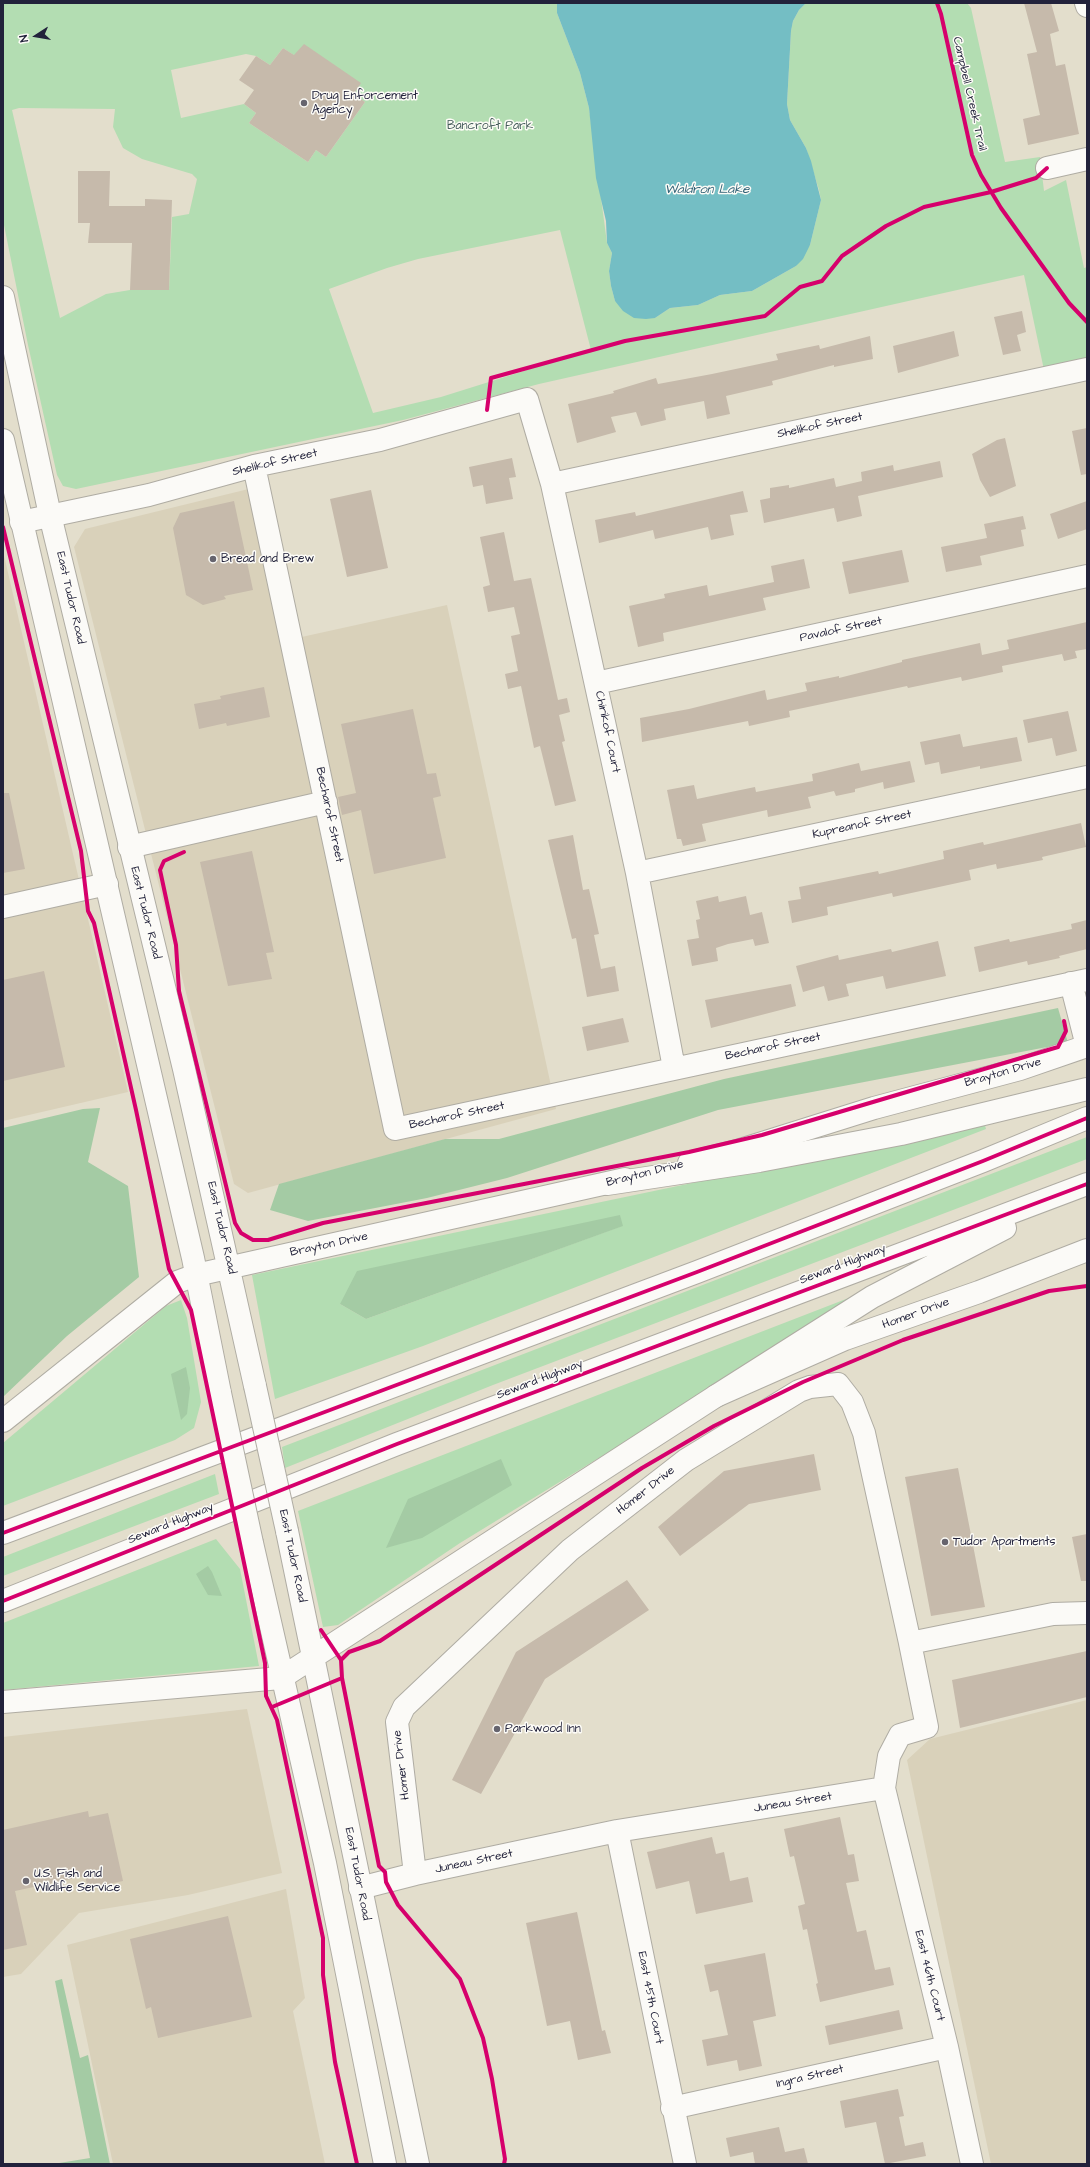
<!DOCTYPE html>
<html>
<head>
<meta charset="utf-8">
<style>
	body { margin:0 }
	#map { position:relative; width:1090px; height:2167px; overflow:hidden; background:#e3decc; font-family:"Architects Daughter",sans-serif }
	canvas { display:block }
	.frame { position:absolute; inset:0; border:4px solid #22223b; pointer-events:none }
	.north { position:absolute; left:16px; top:16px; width:40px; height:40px; -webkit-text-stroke:3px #fdfcf7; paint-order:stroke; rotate:258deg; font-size:11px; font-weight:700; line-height:16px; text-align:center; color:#22223b }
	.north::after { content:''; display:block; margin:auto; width:14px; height:18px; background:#22223b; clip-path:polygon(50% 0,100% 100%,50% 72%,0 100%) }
</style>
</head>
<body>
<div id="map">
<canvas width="1090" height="2167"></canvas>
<div class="frame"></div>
<div class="north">N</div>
</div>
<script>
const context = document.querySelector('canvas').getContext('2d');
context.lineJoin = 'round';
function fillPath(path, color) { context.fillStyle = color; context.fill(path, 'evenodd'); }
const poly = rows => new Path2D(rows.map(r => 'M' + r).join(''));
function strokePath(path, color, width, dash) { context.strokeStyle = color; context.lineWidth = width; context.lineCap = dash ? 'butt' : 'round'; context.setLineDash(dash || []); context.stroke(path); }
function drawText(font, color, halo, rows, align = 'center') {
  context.font = font + ' "Architects Daughter",sans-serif'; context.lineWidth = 3; context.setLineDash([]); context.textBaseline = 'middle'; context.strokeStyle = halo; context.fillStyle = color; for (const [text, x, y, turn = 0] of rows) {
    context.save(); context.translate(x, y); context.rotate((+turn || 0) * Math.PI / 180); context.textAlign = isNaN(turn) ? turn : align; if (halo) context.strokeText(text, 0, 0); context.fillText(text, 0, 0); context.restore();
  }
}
const built = poly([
	[265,485,297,638,447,605,556,1109,248,1193,234,1184,74,547,85,529],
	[3,551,128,1092,3,1121],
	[1087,1700,1087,2164,991,2164,907,1760,930,1739],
	[247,1709,282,1873,188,1895,79,1913,21,1974,3,1977,3,1737],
	[286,1889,305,1998,293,2011,325,2164,113,2164,67,1945]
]);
const green = poly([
	[3,3,557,3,557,13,580,73,589,108,607,243,612,253,609,271,611,286,615,301,655,318,670,308,698,305,720,295,752,291,796,266,810,245,821,200,819,190,806,148,790,120,787,104,791,31,793,21,799,10,806,3,967,3,971,8,1005,162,1040,157,1044,191,1066,180,1084,268,1087,267,1087,360,1044,370,1024,275,539,384,403,420,76,489,63,486,57,475,28,345,3,220],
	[283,48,365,102,326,157,316,150,308,162,249,123,256,113,244,104,181,118,171,70,246,54,256,56,270,65],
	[19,108,115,109,113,127,123,148,142,159,192,174,197,179,189,214,172,217,169,290,130,290,106,294,60,318,12,110],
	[560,230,591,350,441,397,373,413,329,289,387,268,418,259],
	[984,1122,986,1129,423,1346,275,1399,252,1275],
	[622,1226,366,1319,340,1304],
	[1087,1137,1087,1159,493,1385,285,1468,282,1447],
	[859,1294,847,1306,460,1543,338,1625,323,1627,298,1511],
	[181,1300,187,1318,201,1402,194,1428,175,1440,3,1506,3,1443,166,1306],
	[215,1474,219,1494,3,1576,3,1557],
	[216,1539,240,1569,259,1666,3,1690,3,1623]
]);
const forest = poly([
	[1058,1008,1068,1043,718,1110,507,1178,427,1198,308,1221,270,1210,279,1184,445,1139,499,1139,724,1079],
	[100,1108,88,1162,128,1186,139,1277,67,1336,3,1397,3,1128,83,1109],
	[620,1215,623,1226,366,1319,340,1304,357,1271],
	[186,1367,190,1388,187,1414,181,1420,171,1374],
	[501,1459,512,1485,422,1538,386,1548,408,1499],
	[208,1566,212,1572,222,1596,208,1595,196,1574],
	[62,1979,80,2058,88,2055,110,2164,53,2164,90,2158,55,1981]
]);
const water = poly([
	[557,3,806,3,799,10,793,21,791,31,787,104,790,120,806,148,811,161,821,200,810,245,803,259,796,266,752,291,720,295,698,305,670,308,655,318,646,319,634,318,623,311,615,301,611,286,609,271,612,253,607,243,606,221,596,178,589,108,580,73,557,13]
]);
const building = poly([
	[1024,3,1051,3,1059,31,1050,34,1056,66,1065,64,1079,134,1028,145,1023,119,1040,115,1027,54,1037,52],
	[304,44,361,83,354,94,365,102,326,157,316,150,308,162,249,123,256,113,244,104,254,90,239,80,256,56,270,65,283,48,294,55],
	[78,171,110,171,109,206,145,206,145,199,172,200,169,290,130,290,132,243,88,243,90,223,78,223],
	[1022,311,1026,332,1017,335,1021,351,1003,355,994,317],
	[954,331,959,356,898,373,893,346],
	[870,336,873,359,834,367,834,365,772,381,773,385,726,396,730,414,707,419,704,401,664,409,666,420,641,426,636,412,611,417,616,432,577,443,568,404,614,393,613,391,656,378,658,384,712,374,778,360,776,354,819,345,820,349],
	[1087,428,1087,474,1081,475,1072,431],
	[1005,438,1016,486,990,497,980,480,972,454,997,440],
	[512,458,516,477,509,478,513,499,486,504,483,485,473,487,469,467],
	[940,461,943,477,858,496,862,516,837,522,834,508,764,523,760,500,770,498,770,488,789,485,789,488,834,478,836,487,862,481,861,472,893,465,894,471],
	[371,490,388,568,347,577,330,499],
	[743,491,748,512,730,515,734,535,711,540,708,527,655,539,653,530,599,543,595,520,635,512,636,516],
	[234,501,253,590,224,596,226,599,203,605,186,595,173,528,180,513],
	[1087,501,1087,529,1058,539,1050,514],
	[1023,516,1026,529,1021,530,1024,546,980,556,982,565,946,572,941,547,987,538,984,524],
	[504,532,514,581,531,578,558,700,567,698,570,712,559,715,565,741,562,742,576,801,555,806,540,746,534,748,521,686,508,689,505,674,518,671,511,636,520,634,514,607,488,612,483,587,490,585,480,537],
	[902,550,909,582,849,594,842,562],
	[804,559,810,588,763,598,766,610,663,633,664,641,638,647,629,606,665,598,664,594,707,585,709,596,774,582,771,566],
	[1087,622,1087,649,1075,651,1077,658,1064,661,1062,654,1002,666,1003,672,962,681,961,677,908,688,907,686,789,711,790,717,749,726,748,721,642,742,640,718,689,709,765,690,767,700,807,691,805,683,839,676,839,678,902,662,902,660,980,643,982,655,1009,649,1007,640],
	[264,687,270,717,227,726,226,723,199,729,194,704,221,699,220,696],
	[413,709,427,774,436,773,441,796,433,798,446,858,374,874,361,810,342,815,338,797,356,793,341,724],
	[1068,711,1077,751,1056,756,1052,738,1028,743,1023,720],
	[960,734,963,747,1017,737,1022,761,980,769,980,766,941,774,939,762,925,765,920,742],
	[910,761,915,782,884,789,883,782,855,789,855,792,836,796,834,791,808,797,811,808,768,817,767,810,702,824,706,841,683,846,681,839,677,839,667,790,694,785,697,799,755,787,756,792,813,781,812,774,859,763,861,771],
	[3,793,9,793,25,869,3,873],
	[1081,823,1086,847,1042,857,1043,860,997,869,996,864,969,870,971,880,893,897,892,893,827,907,828,915,792,923,788,901,801,899,799,887,878,871,879,874,944,859,943,851,983,842,984,845],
	[573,835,583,890,589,889,599,934,594,935,601,969,615,966,619,991,587,997,576,938,572,939,548,840],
	[252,851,274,952,266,953,272,979,228,986,200,862],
	[718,896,719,902,746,896,750,915,762,912,769,943,755,946,753,939,728,944,716,948,718,961,692,966,687,940,699,938,696,920,700,919,696,901],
	[1087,920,1087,949,1059,956,1060,958,1028,965,1027,961,979,972,974,947,1009,939,1010,942,1072,929,1071,924],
	[938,941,946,976,886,989,883,976,846,984,849,996,828,1001,824,986,803,992,796,966,838,955,839,960,891,949,892,952],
	[44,971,65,1067,3,1081,3,980],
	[791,984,796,1006,711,1028,705,1000],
	[623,1018,629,1042,587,1051,582,1027],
	[814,1454,821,1490,749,1504,680,1556,658,1527,724,1471],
	[958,1468,985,1607,931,1616,905,1477],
	[1087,1534,1087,1581,1081,1581,1072,1537],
	[627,1580,649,1610,545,1679,481,1794,452,1780,516,1652],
	[1087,1651,1087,1697,960,1728,952,1680],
	[88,1811,89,1817,108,1813,123,1881,88,1888,85,1876,15,1891,27,1945,3,1950,3,1830],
	[840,1817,848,1855,854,1854,859,1881,846,1883,857,1932,866,1930,875,1970,890,1967,894,1985,820,2002,816,1984,818,1983,807,1929,803,1930,798,1906,805,1904,794,1856,790,1857,784,1829],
	[712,1837,716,1854,724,1852,730,1881,748,1877,753,1902,696,1914,689,1881,656,1889,647,1852],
	[577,1912,602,2031,605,2030,611,2053,578,2060,570,2021,547,2026,526,1923],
	[228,1916,252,2017,158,2038,151,2007,146,2009,130,1939],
	[765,1953,776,2016,753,2021,762,2066,739,2071,737,2060,707,2066,702,2040,728,2035,718,1990,710,1992,704,1965],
	[899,2010,903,2029,829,2045,825,2026],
	[898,2089,904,2116,899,2117,905,2146,923,2142,926,2156,885,2164,876,2122,845,2128,840,2101],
	[779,2127,785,2152,804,2148,808,2164,755,2164,753,2152,730,2157,726,2138]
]);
const minor = poly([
	[1086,3,1087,6],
	[1047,168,1087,159],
	[254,466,395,1129,1087,980],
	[552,484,1087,369],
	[21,522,149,495,254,466,380,440,527,399,552,484,637,873,674,1068],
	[596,683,1087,576],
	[129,847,326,802],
	[637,873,1087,777],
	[3,907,107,884],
	[1071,983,1087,1046],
	[884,1788,947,2047,972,2164],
	[617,1831,685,2164],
	[415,1874,397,1722,404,1707,570,1550,686,1460,799,1391,810,1387,838,1384,852,1402,864,1433,910,1643],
	[360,1888,415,1874,617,1831,884,1788,889,1756,900,1735,927,1727,910,1643,1053,1614,1087,1613],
	[672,2108,947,2047]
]);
const major = poly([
	[3,297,50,515,184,1069,255,1386],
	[3,440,193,1258,220,1393],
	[689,1163,737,1151,874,1108,1020,1069,1087,1046],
	[196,1275,625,1179],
	[287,1531,418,2164],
	[252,1543,325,1863,385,2164],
	[281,1678,716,1396,845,1339,979,1292,1087,1250]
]);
const highway = poly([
	[607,1184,759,1161,901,1134,1087,1089],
	[716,1396,872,1297,1005,1228],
	[3,1421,177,1282,196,1275],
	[3,1533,697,1272,983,1161,1087,1118],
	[3,1601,397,1444,1087,1184],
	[3,1702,281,1678]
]);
const majorBridge = poly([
	[255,1386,287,1531],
	[220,1393,252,1543]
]);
const cycleway = poly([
	[937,3,941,14,972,155,981,175,1001,208,1069,303,1087,322],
	[487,410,491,378,625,341,765,316,800,287,822,281,842,256,886,226,924,207,991,192,1036,178,1047,168],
	[3,527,81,851,88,911,94,923,136,1110,169,1269,191,1310,265,1663,266,1696,277,1720,323,1938,323,1975,335,2062,357,2164],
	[184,852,164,861,160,870,176,945,179,991,235,1223,241,1233,253,1240,268,1240,323,1223,689,1152,762,1135,1058,1047,1066,1031,1064,1021],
	[3,1533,697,1272,983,1161,1087,1118],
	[3,1601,397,1444,1087,1184],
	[321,1630,341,1660,342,1678,379,1866,385,1872,386,1882,398,1905,460,1979,483,2038,492,2079,505,2159,504,2164],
	[341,1660,349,1652,380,1641,642,1468,714,1426,803,1382,903,1340,1049,1291,1087,1286],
	[272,1707,342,1678]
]);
const markers = [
	[304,103,4,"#66646e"],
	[213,559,4,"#66646e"],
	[945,1542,4,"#66646e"],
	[497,1729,4,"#66646e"],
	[26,1881,4,"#66646e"]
];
const streetNames = [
	["Campbell Creek Trail",969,94,77],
	["Shelikof Street",820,426,-12],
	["Shelikof Street",275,463,-13],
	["East Tudor Road",70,598,77],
	["Pavalof Street",841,630,-12],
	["Chirikof Court",607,732,78],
	["Becharof Street",329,815,78],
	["Kupreanof Street",862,825,-12],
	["East Tudor Road",145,913,76],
	["Becharof Street",773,1047,-12],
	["Brayton Drive",1003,1073,-16],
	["Becharof Street",457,1116,-12],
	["Brayton Drive",645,1174,-14],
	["East Tudor Road",221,1228,77],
	["Brayton Drive",329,1245,-12],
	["Seward Highway",843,1265,-21],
	["Homer Drive",916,1314,-20],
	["Seward Highway",540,1380,-21],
	["Homer Drive",646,1491,-38],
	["Seward Highway",171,1524,-22],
	["East Tudor Road",292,1556,78],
	["Homer Drive",402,1765,-97],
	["Juneau Street",793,1803,-9],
	["Juneau Street",474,1862,-12],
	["East Tudor Road",357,1874,79],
	["East 46th Court",929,1976,76],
	["East 45th Court",650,1998,79],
	["Ingra Street",810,2077,-13]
];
const poiNames = [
	["Drug Enforcement",312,96],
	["Agency",312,110],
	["Bread and Brew",221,559],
	["Tudor Apartments",953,1542],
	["Parkwood Inn",505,1729],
	["U.S. Fish and",34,1874],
	["Wildlife Service",34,1888]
];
const parkNames = [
	["Bancroft Park",490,126]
];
const waterNames = [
	["Waldron Lake",707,190]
];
fillPath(built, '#d9d1ba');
fillPath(green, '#b3ddb2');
fillPath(forest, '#a4cba4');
fillPath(water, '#74bec4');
fillPath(building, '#c6baab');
strokePath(minor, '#afaca3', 24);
strokePath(major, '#afaca3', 24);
strokePath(highway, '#afaca3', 24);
strokePath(minor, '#fbfaf7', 22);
strokePath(major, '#fbfaf7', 22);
strokePath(highway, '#fbfaf7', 22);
strokePath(majorBridge, '#afaca3', 24, []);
strokePath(majorBridge, '#fbfaf7', 22);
strokePath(cycleway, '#d6006c', 4);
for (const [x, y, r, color] of markers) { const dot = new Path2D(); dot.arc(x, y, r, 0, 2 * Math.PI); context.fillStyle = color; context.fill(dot); strokePath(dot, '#fdfcf7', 1.5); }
drawText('12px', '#22223b', '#fdfcf7', streetNames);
drawText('12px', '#22223b', '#fdfcf7', poiNames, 'left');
drawText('12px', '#425a58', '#fdfcf7', parkNames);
drawText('italic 13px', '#316277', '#fdfcf7', waterNames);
</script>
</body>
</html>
